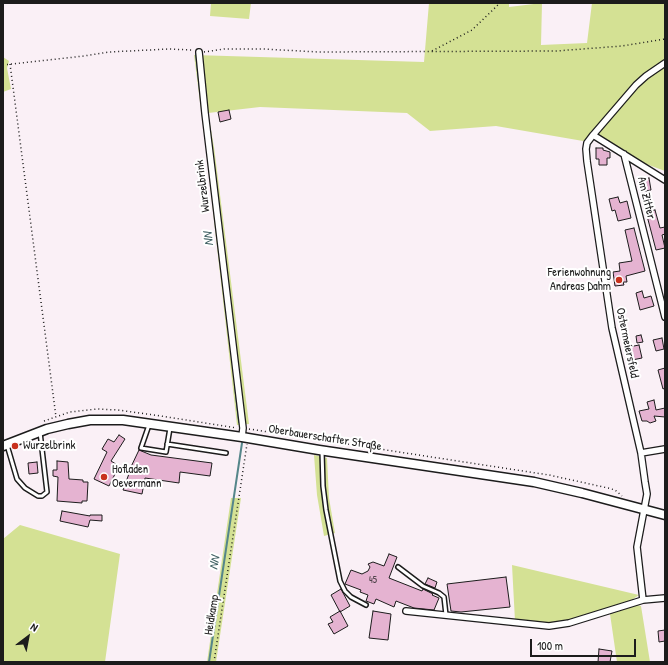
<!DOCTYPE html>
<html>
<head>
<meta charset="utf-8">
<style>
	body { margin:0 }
	#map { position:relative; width:668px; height:665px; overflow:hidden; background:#faf0f6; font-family:"Patrick Hand",sans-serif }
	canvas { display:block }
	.frame { position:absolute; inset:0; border:4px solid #1c1c1c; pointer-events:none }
	.north { position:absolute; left:8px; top:617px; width:40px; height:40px; -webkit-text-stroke:3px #fff; paint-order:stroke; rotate:32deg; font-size:11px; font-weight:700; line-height:16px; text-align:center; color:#1c1c1c }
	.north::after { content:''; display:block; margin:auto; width:14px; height:18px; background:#1c1c1c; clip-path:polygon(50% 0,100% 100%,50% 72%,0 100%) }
	.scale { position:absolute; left:530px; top:639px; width:106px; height:18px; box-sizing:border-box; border:2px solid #1c1c1c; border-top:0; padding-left:5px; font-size:12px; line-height:14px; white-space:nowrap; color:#1c1c1c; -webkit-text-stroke:3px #fff; paint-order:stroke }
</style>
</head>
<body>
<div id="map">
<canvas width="668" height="665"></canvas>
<div class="frame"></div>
<div class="north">N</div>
<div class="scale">100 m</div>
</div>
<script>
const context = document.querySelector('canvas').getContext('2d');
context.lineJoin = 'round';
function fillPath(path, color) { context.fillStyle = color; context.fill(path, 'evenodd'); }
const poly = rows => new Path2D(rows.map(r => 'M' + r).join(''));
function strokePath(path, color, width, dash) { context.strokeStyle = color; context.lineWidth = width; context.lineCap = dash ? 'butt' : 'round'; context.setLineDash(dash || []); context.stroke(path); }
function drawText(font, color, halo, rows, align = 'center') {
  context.font = font + ' "Patrick Hand",sans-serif'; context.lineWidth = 4; context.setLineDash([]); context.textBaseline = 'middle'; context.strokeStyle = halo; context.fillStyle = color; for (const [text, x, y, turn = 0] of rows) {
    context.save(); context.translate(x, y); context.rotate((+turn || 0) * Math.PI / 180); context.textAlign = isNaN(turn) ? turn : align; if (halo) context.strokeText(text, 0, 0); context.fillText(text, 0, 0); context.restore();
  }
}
const green = poly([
	[211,3,251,3,249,19,210,16],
	[429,3,509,3,509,7,542,3,541,45,587,43,592,3,665,3,665,171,646,164,606,139,599,138,583,141,496,126,430,131,407,113,260,107,208,113,214,147,249,424,237,425,206,149,194,55,424,62],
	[3,57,9,61,7,68,11,89,3,92],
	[314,455,327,458,329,498,335,533,324,536,317,495],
	[231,498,241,498,216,662,207,662],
	[20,525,120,554,105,662,3,662,3,539],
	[512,565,639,595,630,601,561,622,548,624,515,621],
	[637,605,641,606,650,662,617,662,610,614]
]);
const stream = poly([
	[196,54,200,90],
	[235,386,239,422],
	[209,662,242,443]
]);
const building = poly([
	[229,110,231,119,220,122,218,112,229,110],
	[596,148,603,148,603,150,610,152,610,158,607,158,607,165,599,165,599,159,596,159,596,148],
	[649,178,651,190,641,192,638,181,649,178],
	[618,197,620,203,627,201,631,218,618,221,615,210,612,211,609,199,618,197],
	[655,210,660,228,665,227,665,234,662,235,665,248,656,250,646,212,655,210],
	[634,228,645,271,626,276,627,282,623,282,624,285,615,286,613,272,620,271,619,263,632,261,625,230,634,228],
	[642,291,644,298,651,296,654,306,640,310,636,293,642,291],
	[641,335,643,342,637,343,636,336,641,335],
	[662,338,664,349,656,351,653,340,662,338],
	[639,345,642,358,632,360,629,347,639,345],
	[665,368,665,388,663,389,658,370,665,368],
	[654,400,656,410,665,408,665,417,654,416,656,421,650,423,647,421,642,421,639,411,649,409,647,402,654,400],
	[119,435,125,439,111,461,119,466,109,486,94,479,107,452,102,449,108,439,114,442,119,435],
	[139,450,151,455,212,463,210,476,180,472,179,483,145,478,142,494,123,490,130,471,129,471,139,450],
	[57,461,68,462,69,479,83,480,83,482,88,482,87,501,82,501,82,503,57,501,58,477,53,476,53,470,57,470,57,461],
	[37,462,38,473,29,474,28,463,37,462],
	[62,511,90,516,90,515,102,515,102,521,90,520,88,527,60,521,62,511],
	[389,554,397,557,389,578,422,591,423,589,433,594,432,595,439,598,434,610,414,608,396,601,394,607,376,599,374,604,366,601,368,595,360,592,361,590,345,584,351,570,362,574,368,571,370,567,368,564,373,562,384,566,389,554],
	[506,577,510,607,461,612,451,611,447,584,506,577],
	[428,578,437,582,435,588,425,584,428,578],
	[341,589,350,606,340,612,331,595,341,589],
	[340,611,348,626,334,634,328,624,333,622,330,617,340,611],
	[373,611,391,614,388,640,369,638,373,611],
	[665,630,665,641,659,642,658,631,665,630],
	[599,649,612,651,610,662,598,662,599,649]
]);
const path = poly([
	[432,51,472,30,500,3],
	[204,52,224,49,263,49,319,52,556,51,622,46,665,39],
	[10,64,56,417],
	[3,65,84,56,109,52,169,49,192,50],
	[44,421,70,412,97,409,118,410,161,416,237,428],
	[249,429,549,475,608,488,615,490,622,496],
	[214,662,247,444]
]);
const lane = poly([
	[149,425,141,448,166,452,170,428],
	[167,444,226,453],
	[7,445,17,479,25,488,38,496,42,496,47,492,40,432],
	[322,451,323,486,326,510,340,581,345,591,351,597,366,605],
	[398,567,423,586,439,593,444,597,446,615]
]);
const street = poly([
	[199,52,205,113,243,428,242,437],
	[593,135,665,180],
	[624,154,665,317],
	[641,453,665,449],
	[643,600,637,547,647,494,645,482,641,453,612,328,587,161,586,149,587,143,593,135,636,85,646,76,665,63],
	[406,611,549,626,569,623,643,600,665,598]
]);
const secondary = poly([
	[3,446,47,429,68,424,90,420,123,420,242,437,319,450,534,482,582,493,665,515]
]);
const markers = [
	[619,280,4,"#c8321e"],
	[15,446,4,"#c8321e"],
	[104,477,4,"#c8321e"]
];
const numberNames = [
	["45",373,580]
];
const streetNames = [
	["Wurzelbrink",203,186,-97],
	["Am Zitter",646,198,76],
	["Ostermeiersfeld",627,343,78],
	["Oberbauerschafter Straße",325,438,9],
	["Heidkamp",212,615,-81]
];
const poiNames = [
	["Ferienwohnung",611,273,"right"],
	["Andreas Dahm",611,287,"right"],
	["Wurzelbrink",23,446],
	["Hofladen",112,470],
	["Oevermann",112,484]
];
const waterNames = [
	["NN",209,239,-97],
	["NN",215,563,-81]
];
fillPath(green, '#d4e194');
strokePath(stream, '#55868a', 2);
fillPath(building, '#e5b3d1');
strokePath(building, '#1c1c1c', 1);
strokePath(lane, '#1c1c1c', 6);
strokePath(street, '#1c1c1c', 8);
strokePath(secondary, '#1c1c1c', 11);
strokePath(path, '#1c1c1c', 1.5, [1, 3]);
strokePath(lane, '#fff', 3);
strokePath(street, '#fff', 5.5);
strokePath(secondary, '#fff', 8);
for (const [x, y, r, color] of markers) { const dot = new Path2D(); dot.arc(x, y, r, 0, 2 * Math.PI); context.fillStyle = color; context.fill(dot); strokePath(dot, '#fff', 1.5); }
drawText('10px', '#4e4249', null, numberNames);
drawText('12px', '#1c1c1c', '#fff', streetNames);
drawText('12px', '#1c1c1c', '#fff', poiNames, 'left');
drawText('italic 13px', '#426265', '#fff', waterNames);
</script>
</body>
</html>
